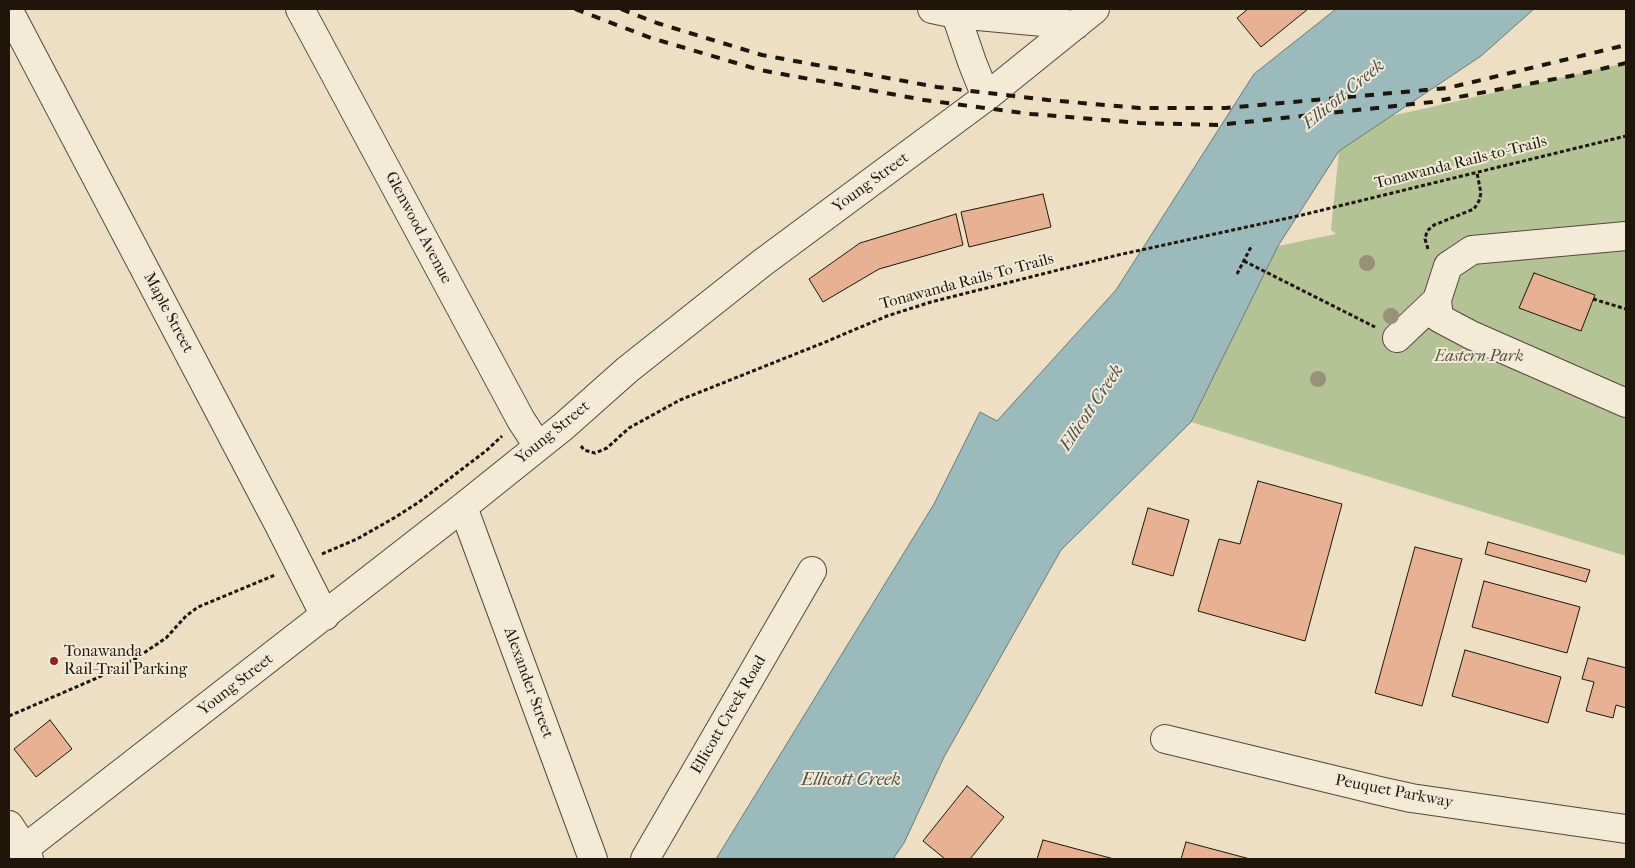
<!DOCTYPE html>
<html>
<head>
<meta charset="utf-8">
<style>
	body { margin:0 }
	#map { position:relative; width:1635px; height:868px; overflow:hidden; background:#eddfc3; font-family:"IM FELL French Canon",serif }
	canvas { display:block }
	.frame { position:absolute; inset:0; border:10px solid #1e160b; pointer-events:none }
</style>
</head>
<body>
<div id="map">
<canvas width="1635" height="868"></canvas>
<div class="frame"></div>
</div>
<script>
const context = document.querySelector('canvas').getContext('2d');
context.lineJoin = 'round';
function fillPath(path, color) { context.fillStyle = color; context.fill(path, 'evenodd'); }
const poly = rows => new Path2D(rows.map(r => 'M' + r).join(''));
function strokePath(path, color, width, dash) { context.strokeStyle = color; context.lineWidth = width; context.lineCap = dash ? 'butt' : 'round'; context.setLineDash(dash || []); context.stroke(path); }
function drawText(font, color, halo, rows, align = 'center') {
  context.font = font + ' "IM FELL French Canon",serif'; context.lineWidth = 4; context.setLineDash([]); context.textBaseline = 'middle'; context.strokeStyle = halo; context.fillStyle = color; for (const [text, x, y, turn = 0] of rows) {
    context.save(); context.translate(x, y); context.rotate((+turn || 0) * Math.PI / 180); context.textAlign = isNaN(turn) ? turn : align; if (halo) context.strokeText(text, 0, 0); context.fillText(text, 0, 0); context.restore();
  }
}
const green = poly([
	[1626,63,1626,556,1191,422,1278,246,1336,234,1331,230,1339,151,1391,116]
]);
const water = poly([
	[1336,9,1534,9,1481,56,1339,151,1278,246,1191,422,1061,550,944,757,904,843,893,859,716,859,934,504,980,412,997,421,1116,290,1254,74,1336,9]
]);
const building = poly([
	[1248,9,1308,9,1261,47,1237,18,1248,9],
	[1043,194,1051,227,969,247,961,212,1043,194],
	[956,214,963,245,879,269,823,302,809,279,860,243,956,214],
	[1534,273,1595,295,1581,331,1519,308,1534,273],
	[1258,481,1342,504,1305,641,1198,611,1219,539,1240,544,1258,481],
	[1148,508,1189,520,1173,576,1132,564,1148,508],
	[1488,542,1590,570,1586,582,1485,554,1488,542],
	[1415,547,1462,559,1422,706,1375,693,1415,547],
	[1484,581,1580,607,1567,653,1472,627,1484,581],
	[1465,650,1561,677,1548,723,1452,696,1465,650],
	[1588,658,1626,668,1626,708,1616,705,1613,718,1586,711,1594,682,1582,679,1588,658],
	[50,720,72,749,36,777,14,749,50,720],
	[967,786,1004,817,970,859,945,859,923,841,967,786],
	[1043,840,1114,859,1037,859,1043,840],
	[1186,842,1250,859,1181,859,1186,842]
]);
const path = poly([
	[1428,249,1425,239,1427,231,1434,225,1474,209,1479,201,1481,193,1477,173],
	[1244,261,1375,327],
	[1237,274,1252,245],
	[1593,299,1626,309],
	[581,446,584,450,595,453,607,448,629,428,680,400,823,343,887,316,931,302,1118,255,1302,215,1626,136],
	[322,554,357,539,394,518,419,502,487,450,502,436],
	[9,716,97,678,135,659,166,638,186,616,198,607,275,575]
]);
const minor = poly([
	[300,9,521,420,538,446],
	[932,9,956,14,1076,25],
	[954,9,972,62,986,97],
	[9,11,278,523,325,616],
	[1626,236,1472,250,1448,266,1437,300,1439,318,1471,335,1626,403],
	[1397,338,1437,300],
	[463,507,593,859],
	[1165,739,1380,791,1411,798,1626,829],
	[9,825,25,849,29,859],
	[11,859,463,507,564,426,627,370,762,263,986,97,1095,9],
	[645,859,812,571]
]);
const rail = poly([
	[575,9,651,38,760,70,924,100,1031,114,1139,123,1218,125,1432,102,1576,75,1626,63],
	[621,9,657,23,762,55,937,87,1048,100,1139,108,1226,108,1448,88,1626,45]
]);
const trees = [
	[1367,263],
	[1391,316],
	[1318,379]
];
const markers = [
	[54,661,5,"#8f2418"]
];
const streetNames = [
	["Tonawanda Rails-to-Trails",1461,163,-14],
	["Young Street",871,183,-36],
	["Glenwood Avenue",418,228,62],
	["Tonawanda Rails To Trails",967,282,-15],
	["Maple Street",168,313,62],
	["Young Street",553,433,-39],
	["Alexander Street",528,683,70],
	["Young Street",236,685,-38],
	["Ellicott Creek Road",729,715,-60],
	["Peuquet Parkway",1394,792,11]
];
const parkNames = [
	["Eastern Park",1479,357]
];
const poiNames = [
	["Tonawanda",64,652],
	["Rail-Trail Parking",64,670]
];
const waterNames = [
	["Ellicott Creek",1344,95,-39],
	["Ellicott Creek",1092,408,-56],
	["Ellicott Creek",851,781]
];
fillPath(green, '#b5c296');
fillPath(water, '#9cbabc');
strokePath(water, '#6a7875', 1);
fillPath(building, '#e7b194');
strokePath(building, '#1e160b', 1);
strokePath(minor, '#524839', 30);
strokePath(path, '#1e160b', 3, [4, 2.5]);
strokePath(minor, '#f3ead8', 28);
strokePath(rail, '#1e160b', 4, [9, 9]);
context.fillStyle = '#989179';
for (const [x, y] of trees) { context.beginPath(); context.arc(x, y, 8, 0, 2 * Math.PI); context.fill(); }
for (const [x, y, r, color] of markers) { const dot = new Path2D(); dot.arc(x, y, r, 0, 2 * Math.PI); context.fillStyle = color; context.fill(dot); strokePath(dot, '#f3ead8', 2); }
drawText('16px', '#1e160b', '#f3ead8', streetNames);
drawText('italic 16px', '#53523c', '#f3ead8', parkNames);
drawText('16px', '#1e160b', '#f3ead8', poiNames, 'left');
drawText('italic 18px', '#4a4f49', '#f3ead8', waterNames);
</script>
</body>
</html>
